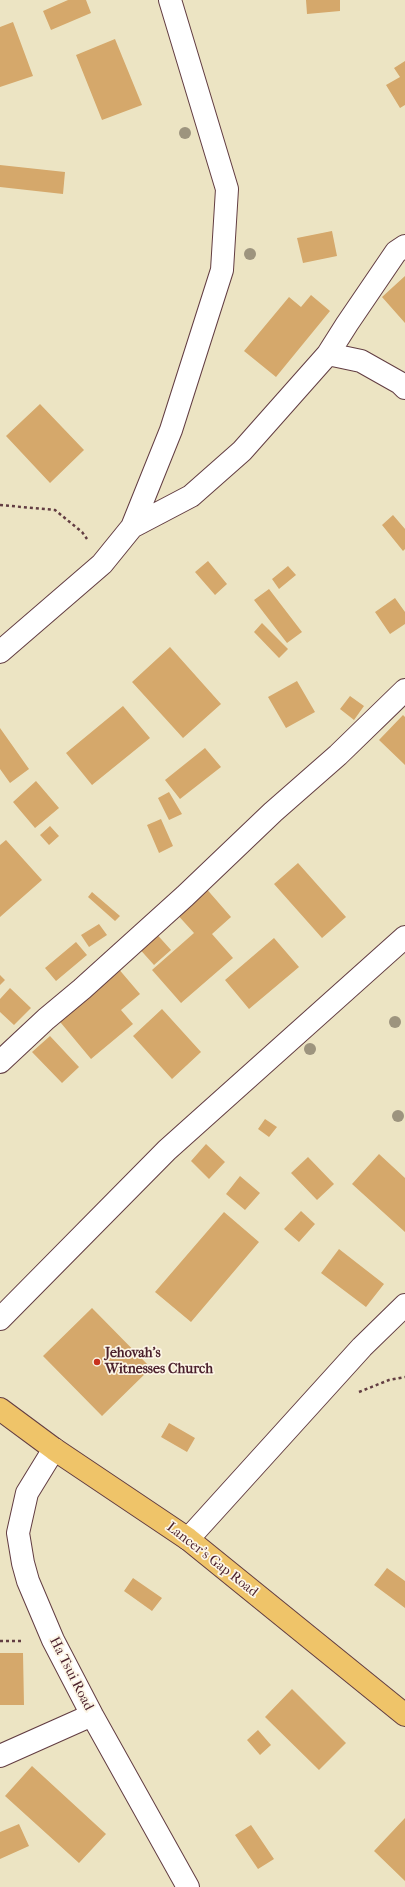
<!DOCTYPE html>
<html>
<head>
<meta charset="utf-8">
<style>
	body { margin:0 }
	canvas { display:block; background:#ece4c3 }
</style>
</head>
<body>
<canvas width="405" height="1887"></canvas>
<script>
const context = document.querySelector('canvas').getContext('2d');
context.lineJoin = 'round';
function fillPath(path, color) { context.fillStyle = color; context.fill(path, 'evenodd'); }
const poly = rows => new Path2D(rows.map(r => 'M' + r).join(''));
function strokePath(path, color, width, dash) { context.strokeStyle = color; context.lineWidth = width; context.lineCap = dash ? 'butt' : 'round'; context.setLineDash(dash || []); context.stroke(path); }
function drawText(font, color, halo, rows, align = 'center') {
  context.font = font + ' "IM FELL French Canon",serif'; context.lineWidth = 3.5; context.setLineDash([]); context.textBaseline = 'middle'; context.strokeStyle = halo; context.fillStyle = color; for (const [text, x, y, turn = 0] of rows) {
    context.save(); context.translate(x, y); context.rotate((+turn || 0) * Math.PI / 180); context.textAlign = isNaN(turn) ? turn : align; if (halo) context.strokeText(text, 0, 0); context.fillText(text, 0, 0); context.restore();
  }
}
const building = poly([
	[68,0,86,0,91,13,51,30,43,11],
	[306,0,340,0,340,11,307,14],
	[13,22,33,76,0,87,0,27],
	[115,39,142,105,102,120,76,55],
	[405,61,405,105,400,108,386,85,400,77,394,68],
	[0,165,65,172,63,194,0,187],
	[332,231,337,256,303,263,297,238],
	[405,276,405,323,382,297],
	[311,295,330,311,276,377,244,351,289,297,301,307],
	[40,404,84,450,50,483,6,436],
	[393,515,405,529,405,549,403,551,382,525],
	[208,561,227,584,215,595,195,572],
	[288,566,296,575,279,589,272,579],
	[269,589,302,632,287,643,254,600],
	[395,598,405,612,405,624,390,634,375,612],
	[262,623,288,649,279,658,254,632],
	[170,647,221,704,183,738,132,682],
	[297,681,315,712,286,728,268,697],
	[350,696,364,706,354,720,340,709],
	[123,706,150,738,92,785,66,753],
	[403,715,405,717,405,765,379,740],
	[0,728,29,769,10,783,0,769],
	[205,748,221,767,180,799,165,780],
	[36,781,59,808,35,828,13,802],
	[169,792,182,814,169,820,158,798],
	[161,819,173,846,159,853,147,825],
	[50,826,59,836,49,845,40,835],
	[6,840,42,880,0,917,0,845],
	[298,863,346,917,322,938,274,884],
	[204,886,231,917,212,934,233,958,181,1003,152,970,194,933,175,912],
	[92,892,120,916,115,921,88,897],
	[99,924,107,935,89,947,81,935],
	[153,930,171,950,154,965,136,945],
	[274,938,299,967,249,1009,225,980],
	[76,942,87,955,56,981,45,968],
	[117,967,140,994,121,1010,133,1024,91,1059,56,1017],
	[0,975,5,980,0,985],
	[10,988,31,1008,14,1025,0,1012,0,999],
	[162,1009,201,1052,172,1079,133,1036],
	[50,1036,79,1067,62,1083,32,1052],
	[265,1119,277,1127,269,1137,258,1129],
	[206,1144,225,1162,209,1179,191,1161],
	[379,1154,405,1178,405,1232,352,1184],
	[308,1157,334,1184,317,1200,291,1173],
	[240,1176,260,1193,245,1210,226,1194],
	[301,1211,315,1224,299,1242,284,1229],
	[224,1212,259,1242,191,1322,155,1292],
	[339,1249,384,1284,366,1307,321,1273],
	[92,1308,151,1368,102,1416,43,1356],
	[169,1423,195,1438,187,1452,161,1437],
	[387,1568,405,1581,405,1608,374,1585],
	[133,1578,162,1598,152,1611,124,1591],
	[0,1653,23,1653,24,1705,0,1705],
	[292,1689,346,1743,319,1770,265,1717],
	[258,1730,271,1745,260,1755,247,1740],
	[32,1766,106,1834,79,1863,5,1796],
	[405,1818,405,1881,374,1851],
	[19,1824,29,1846,0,1859,0,1832],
	[251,1825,274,1859,258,1869,235,1835]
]);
const path = poly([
	[0,505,55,510,82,532,87,539],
	[359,1392,389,1380,405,1377],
	[0,1641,23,1641]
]);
const minor = poly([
	[328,354,361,361,400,383,405,388],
	[132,527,191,496,242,451,328,354,347,324,396,252,405,246],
	[0,652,102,564,132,527,171,430,222,270,227,189,170,0],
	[0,1062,46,1019,82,989,185,896,273,812,338,755,405,690],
	[0,1319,167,1150,405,937],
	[54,1449,27,1493,18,1533,23,1563,28,1581,53,1640,92,1715,188,1887],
	[188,1539,362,1347,405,1305],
	[0,1756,92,1715]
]);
const major = poly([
	[0,1409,54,1449,188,1539,405,1715]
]);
const trees = [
	[185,133],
	[250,254],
	[395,1022],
	[310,1049],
	[398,1116]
];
const markers = [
	[97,1362,4,"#c8321e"]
];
const poiNames = [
	["Jehovah's",105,1354],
	["Witnesses Church",105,1370]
];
const streetNames = [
	["Lancer's Gap Road",212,1560,38],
	["Ha Tsui Road",71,1674,63]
];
fillPath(building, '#d5a86b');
strokePath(minor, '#623d42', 24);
strokePath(major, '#623d42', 24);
strokePath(path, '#623d42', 2.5, [3, 3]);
strokePath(minor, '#fff', 22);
strokePath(major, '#efc469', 22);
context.fillStyle = '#9d947e';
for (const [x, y] of trees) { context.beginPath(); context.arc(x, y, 6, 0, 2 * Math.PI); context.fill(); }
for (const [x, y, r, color] of markers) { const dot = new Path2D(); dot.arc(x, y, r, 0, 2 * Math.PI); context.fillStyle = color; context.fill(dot); strokePath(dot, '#fcf5e5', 1.5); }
drawText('bold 14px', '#4a1f2b', '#fcf5e5', poiNames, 'left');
drawText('14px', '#4a1f2b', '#fcf5e5', streetNames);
</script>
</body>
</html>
